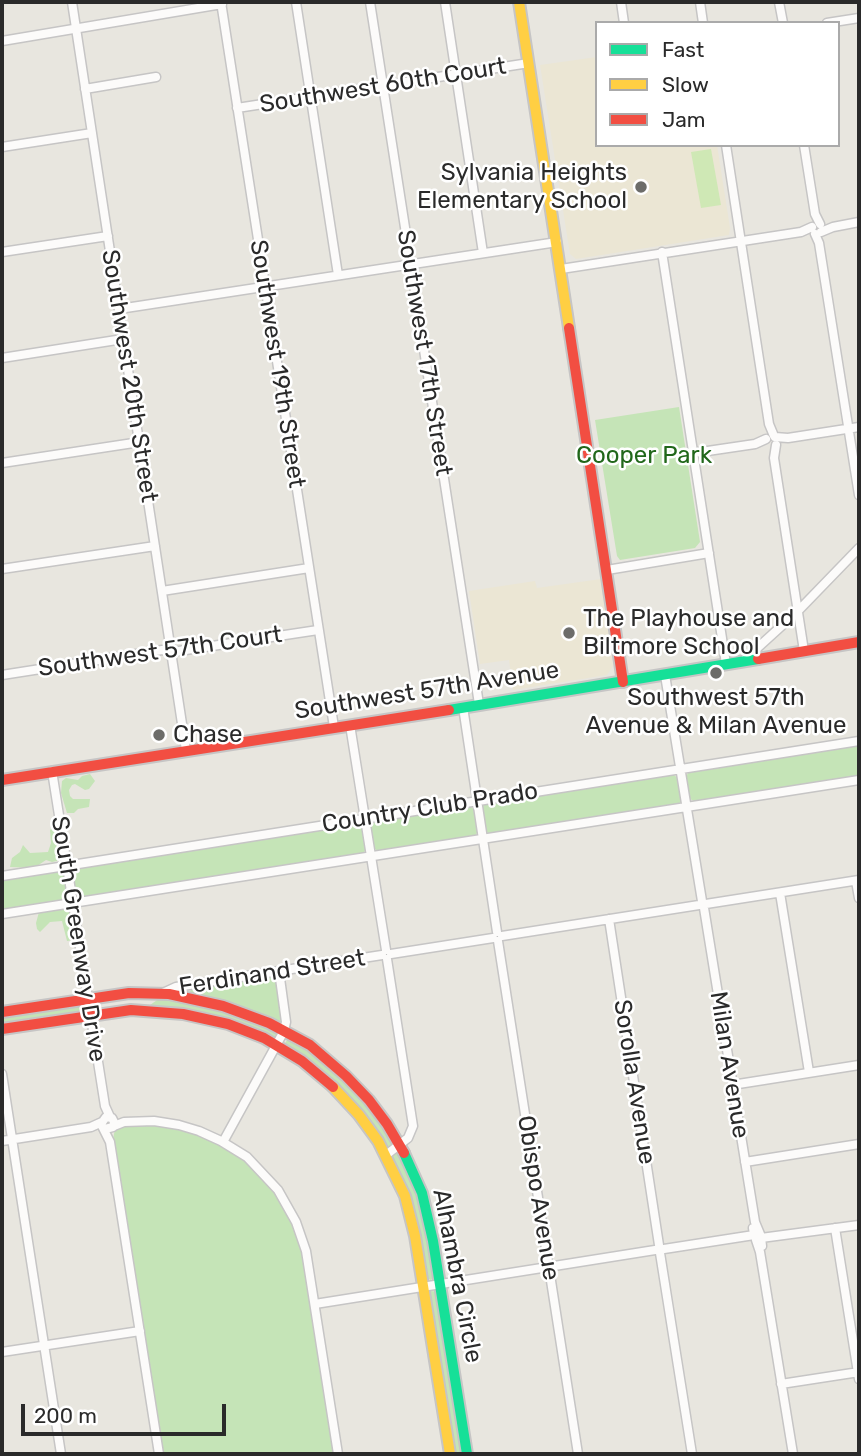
<!DOCTYPE html>
<html>
<head>
<meta charset="utf-8">
<style>
	body { margin:0 }
	#map { position:relative; width:861px; height:1456px; overflow:hidden; background:#e8e6df; font-family:Rubik,sans-serif }
	canvas { display:block }
	.frame { position:absolute; inset:0; border:4px solid #2a2a2a; pointer-events:none }
	.legend { position:absolute; left:595px; top:21px; width:245px; height:126px; box-sizing:border-box; background:#fff; border:2px solid #aaa; margin:0; padding:9px 12px; list-style:none; font-size:21px; color:#2a2a2a }
	.legend li { display:flex; align-items:center; gap:14px; height:35px }
	.legend b { width:35px; border:2px solid #aaa }
	.scale { position:absolute; left:21px; top:1404px; width:205px; height:32px; box-sizing:border-box; border:4px solid #2a2a2a; border-top:0; padding-left:9px; font-size:21px; line-height:24px; white-space:nowrap; color:#2a2a2a; -webkit-text-stroke:5px #fff; paint-order:stroke }
</style>
</head>
<body>
<div id="map">
<canvas width="861" height="1456"></canvas>
<div class="frame"></div>
<ul class="legend">
<li><b style="height:9px;background:#16e098"></b>Fast</li>
<li><b style="height:9px;background:#ffcf43"></b>Slow</li>
<li><b style="height:9px;background:#f24e42"></b>Jam</li>
</ul>
<div class="scale">200 m</div>
</div>
<script>
const context = document.querySelector('canvas').getContext('2d');
context.lineJoin = 'round';
function fillPath(path, color) { context.fillStyle = color; context.fill(path, 'evenodd'); }
const poly = rows => new Path2D(rows.map(r => 'M' + r).join(''));
function strokePath(path, color, width, dash) { context.strokeStyle = color; context.lineWidth = width; context.lineCap = dash ? 'butt' : 'round'; context.setLineDash(dash || []); context.stroke(path); }
function drawText(font, color, halo, rows, align = 'center') {
  context.font = font + ' Rubik,sans-serif'; context.lineWidth = 5; context.setLineDash([]); context.textBaseline = 'middle'; context.strokeStyle = halo; context.fillStyle = color; for (const [text, x, y, turn = 0] of rows) {
    context.save(); context.translate(x, y); context.rotate((+turn || 0) * Math.PI / 180); context.textAlign = isNaN(turn) ? turn : align; if (halo) context.strokeText(text, 0, 0); context.fillText(text, 0, 0); context.restore();
  }
}
const education = poly([
	[597,57,597,145,717,145,730,228,729,235,576,259,570,254,540,65],
	[601,579,613,666,607,675,513,690,509,660,480,664,469,591,535,581,537,588]
]);
const green = poly([
	[679,407,700,542,695,548,620,560,617,556,595,420],
	[859,744,859,776,696,802,688,798,685,777,691,770],
	[671,773,678,778,682,800,678,805,491,835,485,831,481,808,484,804],
	[90,774,95,781,89,789,85,790,75,784,72,785,69,790,70,796,73,799,90,799,89,807,78,809,74,813,67,813,61,793,62,781,66,778,78,780,82,776],
	[468,805,474,809,478,832,473,838,380,852,373,848,370,827,377,819],
	[355,823,362,828,366,848,364,853,359,856,78,898,75,896,71,873,74,869],
	[53,828,59,835,62,850,57,861,52,862,46,860,34,868,10,867,12,858,20,852,23,845,30,853,48,852,51,843,50,830],
	[61,871,64,873,68,895,65,902,2,911,2,878],
	[67,909,71,917,73,940,67,941,62,921,50,922,40,932,37,929,36,923,39,912],
	[273,976,278,982,282,1018,279,1024,191,994,190,991,193,988],
	[163,996,194,1000,276,1031,276,1035,274,1038,150,1007,150,1005],
	[84,1005,84,1008,81,1013,2,1027,2,1016],
	[289,1038,317,1054,358,1092,395,1144,387,1149,375,1132,287,1048,285,1043],
	[151,1124,170,1126,210,1138,241,1156,259,1171,285,1205,301,1241,335,1454,162,1454,113,1139,115,1129,119,1126],
	[396,1152,399,1152,422,1201,434,1277,431,1280,426,1278,391,1157],
	[431,1291,438,1292,463,1454,454,1454,429,1292]
]);
const pitch = poly([
	[711,149,721,205,701,208,691,152]
]);
const street = poly([
	[72,2,186,750],
	[221,2,334,727],
	[296,2,338,275],
	[370,2,479,704],
	[445,2,483,253],
	[621,2,624,23],
	[700,2,703,23],
	[779,2,783,23],
	[827,23,859,18],
	[2,41,222,4],
	[85,89,156,77],
	[237,108,529,63],
	[726,145,769,424,774,436],
	[804,145,815,214,820,224],
	[2,147,92,133],
	[821,232,833,227,859,222],
	[815,234,819,243,859,495],
	[2,252,108,236],
	[662,252,726,664],
	[561,269,801,232,812,227],
	[119,309,557,242],
	[2,358,123,339],
	[775,437,788,438,859,427],
	[776,445,774,458,804,651],
	[694,453,755,444,766,439],
	[2,463,140,442],
	[2,569,155,546],
	[607,570,709,553],
	[162,591,309,568],
	[743,661,798,611,859,548],
	[2,675,162,650,179,651,318,630],
	[665,675,702,901],
	[463,707,497,932],
	[350,725,386,950],
	[52,771,105,1106,110,1117],
	[2,876,859,741],
	[856,881,859,898],
	[780,893,809,1072],
	[706,904,859,880],
	[704,908,755,1222,760,1234],
	[2,914,859,780],
	[609,919,659,1245],
	[502,936,699,905],
	[498,941,578,1454],
	[391,954,493,938],
	[163,993,176,987,382,955],
	[2,1074,61,1454],
	[732,1085,859,1065],
	[114,1126,124,1122,154,1121,179,1125,199,1131,221,1141,247,1157,278,1190,296,1222,306,1251,338,1454],
	[105,1129,113,1127,114,1122,112,1118,106,1117,101,1124,110,1142,159,1454],
	[2,1141,91,1127,102,1122],
	[223,1142,284,1031,286,1022,279,971],
	[386,1155,408,1138,413,1126,387,959],
	[745,1162,859,1144],
	[835,1228,859,1379],
	[756,1240,760,1252,793,1454],
	[762,1246,761,1238,859,1225],
	[664,1249,754,1235,753,1228],
	[660,1253,692,1454],
	[315,1304,655,1250],
	[2,1352,140,1331],
	[781,1384,859,1372]
]);
const fast = poly([
	[449,710,758,659],
	[404,1153,422,1193,433,1241,467,1454]
]);
const slow = poly([
	[519,2,569,328],
	[333,1087,359,1115,378,1141,405,1196,415,1236,450,1454]
]);
const jam = poly([
	[569,328,623,682],
	[758,659,859,642],
	[2,780,449,710],
	[2,1012,129,993,169,994,223,1006,269,1023,310,1045,346,1076,369,1100,387,1124,404,1153],
	[2,1029,131,1010,183,1014,228,1024,264,1038,302,1061,333,1087]
]);
const markers = [
	[641,187,7,"#6c6c69"],
	[569,633,7,"#6c6c69"],
	[716,673,7,"#6c6c69"],
	[159,735,7,"#6c6c69"]
];
const streetNames = [
	["Southwest 60th Court",383,86,-9],
	["Southwest 17th Street",424,353,81],
	["Southwest 19th Street",277,364,81],
	["Southwest 20th Street",129,376,81],
	["Southwest 57th Court",160,652,-8],
	["Southwest 57th Avenue",427,691,-9],
	["Country Club Prado",430,808,-9],
	["South Greenway Drive",78,939,81],
	["Ferdinand Street",272,973,-9],
	["Milan Avenue",729,1065,81],
	["Sorolla Avenue",634,1082,81],
	["Obispo Avenue",538,1198,81],
	["Alhambra Circle",457,1276,79]
];
const poiNames = [
	["Sylvania Heights",627,173,"right"],
	["Elementary School",627,201,"right"],
	["The Playhouse and",583,619],
	["Biltmore School",583,647],
	["Southwest 57th",716,698,"center"],
	["Avenue & Milan Avenue",716,726,"center"],
	["Chase",173,735]
];
const parkNames = [
	["Cooper Park",644,456]
];
fillPath(education, '#ebe6d4');
fillPath(green, '#c5e4b7');
fillPath(pitch, '#cfe8b5');
strokePath(street, '#c6c5c5', 11);
strokePath(fast, '#c6c5c5', 14);
strokePath(slow, '#c6c5c5', 14);
strokePath(jam, '#c6c5c5', 14);
strokePath(street, '#fcfbfa', 8);
strokePath(fast, '#16e098', 10);
strokePath(slow, '#ffcf43', 10);
strokePath(jam, '#f24e42', 10);
for (const [x, y, r, color] of markers) { const dot = new Path2D(); dot.arc(x, y, r, 0, 2 * Math.PI); context.fillStyle = color; context.fill(dot); strokePath(dot, '#fff', 2.5); }
drawText('24px', '#2a2a2a', '#fff', streetNames);
drawText('24px', '#2a2a2a', '#fff', poiNames, 'left');
drawText('24px', '#21671a', '#fff', parkNames);
</script>
</body>
</html>
